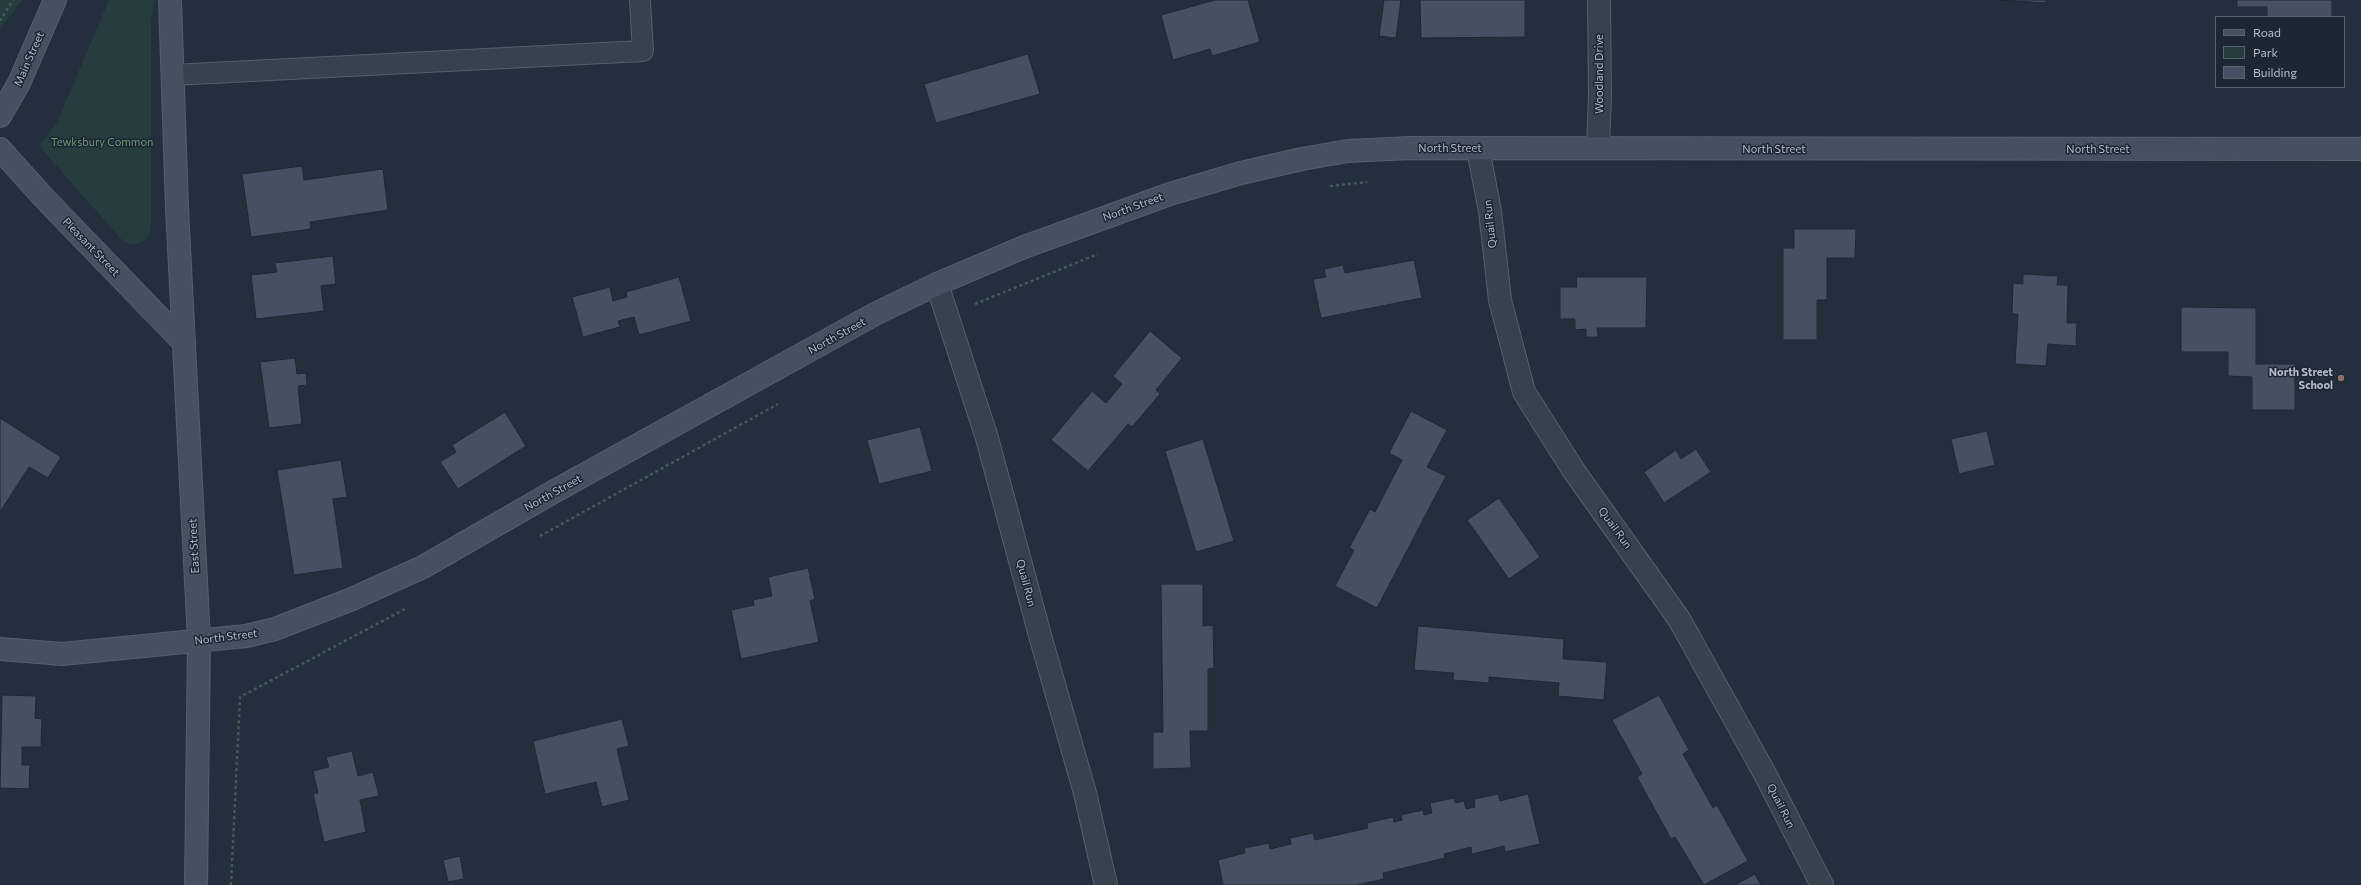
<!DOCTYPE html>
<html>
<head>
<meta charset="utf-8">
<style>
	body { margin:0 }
	#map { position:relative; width:2361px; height:885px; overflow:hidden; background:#242f3e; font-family:Commissioner,sans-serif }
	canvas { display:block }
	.legend { position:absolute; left:2215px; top:16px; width:130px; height:72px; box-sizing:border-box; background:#1d2633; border:1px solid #59626f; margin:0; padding:5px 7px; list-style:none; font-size:12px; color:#b4bcc9 }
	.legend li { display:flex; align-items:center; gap:8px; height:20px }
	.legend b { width:20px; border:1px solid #59626f }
</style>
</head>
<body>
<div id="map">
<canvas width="2361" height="885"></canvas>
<ul class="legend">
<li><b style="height:5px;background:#465061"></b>Road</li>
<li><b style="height:11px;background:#263c3f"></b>Park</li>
<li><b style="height:11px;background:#455162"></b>Building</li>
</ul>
</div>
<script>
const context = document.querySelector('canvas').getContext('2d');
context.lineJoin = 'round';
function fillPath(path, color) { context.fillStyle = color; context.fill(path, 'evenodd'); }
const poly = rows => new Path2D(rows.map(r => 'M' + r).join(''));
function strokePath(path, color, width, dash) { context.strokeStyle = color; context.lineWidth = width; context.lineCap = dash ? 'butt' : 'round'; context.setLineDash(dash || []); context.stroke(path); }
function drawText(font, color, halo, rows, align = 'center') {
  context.font = font + ' Commissioner,sans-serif'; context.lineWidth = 3; context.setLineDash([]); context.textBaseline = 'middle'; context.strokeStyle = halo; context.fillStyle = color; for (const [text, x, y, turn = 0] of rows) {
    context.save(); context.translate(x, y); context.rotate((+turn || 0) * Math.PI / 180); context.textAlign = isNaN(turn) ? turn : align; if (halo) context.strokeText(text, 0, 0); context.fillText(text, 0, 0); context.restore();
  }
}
const green = poly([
	[0,0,22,0,0,29],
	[109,0,154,0,151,25,151,229,146,239,139,244,129,244,121,239,39,146,57,122]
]);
const building = poly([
	[1215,0,1248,0,1260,42,1212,56,1210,49,1173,60,1161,15,1215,0],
	[1384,0,1401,0,1396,38,1379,36,1384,0],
	[1420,0,1525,0,1525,37,1421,38,1420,0],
	[2000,0,2046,0,2046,3,2000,0],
	[2237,0,2332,0,2332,17,2267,17,2267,7,2237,7,2237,0],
	[1028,54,1040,94,936,123,924,84,1028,54],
	[302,166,304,180,383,169,388,210,310,222,311,229,251,237,242,174,302,166],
	[1794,229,1856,229,1855,258,1827,258,1827,300,1817,300,1817,340,1783,340,1783,248,1794,248,1794,229],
	[333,256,336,284,321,286,324,311,256,319,251,275,277,272,275,263,333,256],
	[1414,260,1422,298,1321,318,1313,279,1326,277,1324,269,1343,265,1345,273,1414,260],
	[2023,274,2058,276,2057,285,2068,285,2067,323,2077,323,2076,346,2048,344,2046,366,2015,364,2018,314,2012,314,2013,283,2023,284,2023,274],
	[679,277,691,321,639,335,634,317,618,321,620,327,583,337,572,297,610,287,613,301,627,297,626,292,679,277],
	[1576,277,1647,277,1646,328,1597,328,1598,337,1586,337,1586,329,1575,330,1575,319,1560,319,1560,287,1577,287,1576,277],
	[2181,307,2256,308,2256,364,2295,364,2295,410,2252,410,2252,377,2228,376,2228,352,2181,352,2181,307],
	[1150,331,1182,358,1156,390,1160,394,1132,427,1128,424,1088,471,1051,440,1092,391,1106,403,1122,384,1113,376,1150,331],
	[295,358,297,374,306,373,307,385,298,386,302,424,269,428,260,362,295,358],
	[1411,411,1447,430,1427,467,1446,476,1377,608,1335,586,1354,550,1349,548,1370,509,1375,512,1402,460,1389,453,1411,411],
	[505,412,526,446,458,489,440,462,456,452,452,445,505,412],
	[0,418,61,457,48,478,29,467,0,512,0,418],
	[920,427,932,471,879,484,867,440,920,427],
	[1987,431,1995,465,1959,474,1951,439,1987,431],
	[1203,439,1234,541,1196,552,1165,451,1203,439],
	[1696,449,1711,472,1664,503,1644,472,1676,450,1681,459,1696,449],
	[341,460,347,497,333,499,343,568,294,575,277,470,341,460],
	[1499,498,1540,557,1509,579,1467,520,1499,498],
	[808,568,815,599,810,601,819,642,741,659,731,610,754,605,753,600,772,596,768,577,808,568],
	[1161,584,1203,584,1203,626,1213,625,1214,668,1208,669,1208,731,1190,731,1191,768,1153,769,1153,732,1163,732,1161,584],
	[1418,626,1564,639,1563,659,1607,662,1604,700,1558,696,1559,683,1489,677,1489,683,1453,680,1454,673,1414,670,1418,626],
	[2,695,36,696,35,718,42,719,41,747,22,747,22,765,30,765,29,789,0,788,2,695],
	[1659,695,1689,750,1683,754,1713,808,1717,805,1748,861,1704,885,1675,837,1671,839,1637,777,1642,774,1612,720,1659,695],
	[622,719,629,746,617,749,629,800,602,807,596,782,545,794,533,741,622,719],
	[352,751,358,776,373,772,379,796,360,800,366,832,324,842,313,794,318,793,313,771,329,767,326,757,352,751],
	[1498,794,1500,801,1528,794,1540,844,1505,852,1504,846,1472,854,1471,847,1444,854,1445,858,1383,873,1384,879,1357,885,1223,885,1218,860,1245,853,1244,848,1269,843,1270,849,1291,844,1290,838,1313,833,1315,840,1368,828,1367,823,1393,817,1394,822,1402,820,1401,815,1423,810,1424,815,1432,813,1430,803,1454,798,1455,803,1464,801,1466,809,1475,807,1474,799,1498,794],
	[460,856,464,879,448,882,443,860,460,856],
	[1755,874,1761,885,1735,885,1755,874]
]);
const path = poly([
	[0,21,13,0],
	[1330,186,1367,182],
	[975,304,1098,254],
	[540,536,778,404],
	[231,885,240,697,405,609]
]);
const service = poly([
	[172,75,643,51,640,0]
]);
const minor = poly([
	[1598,148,1600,95,1599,0],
	[1478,149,1490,211,1500,300,1524,392,1574,471,1679,619,1764,772,1822,885],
	[937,284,987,438,1041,639,1085,793,1106,885]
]);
const secondary = poly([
	[170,0,177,208,199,640,196,885],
	[0,116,19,83,55,0],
	[0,149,44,198,184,343],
	[0,649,62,654,246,636,275,629,352,599,423,567,555,491,875,314,937,284,1024,247,1170,194,1241,173,1302,159,1348,151,1410,148,2361,149]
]);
const markers = [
	[2341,378,4,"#8d6e63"]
];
const streetNames = [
	["Main Street",29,59,-66],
	["Woodland Drive",1599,74,-90],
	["North Street",1450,148],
	["North Street",1774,149],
	["North Street",2098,149],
	["North Street",1133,207,-20],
	["Quail Run",1490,224,-96],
	["Pleasant Street",91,247,46],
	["North Street",837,336,-29],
	["North Street",553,493,-29],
	["Quail Run",1615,528,54],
	["East Street",194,546,-93],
	["Quail Run",1026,583,75],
	["North Street",226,637,-7],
	["Quail Run",1781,806,63]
];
const parkNames = [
	["Tewksbury Common",102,142]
];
const poiNames = [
	["North Street",2333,372],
	["School",2333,385]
];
fillPath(green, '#263c3f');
fillPath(building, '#455162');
strokePath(building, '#1f2835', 1);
strokePath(service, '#565f6c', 22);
strokePath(minor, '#565f6c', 24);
strokePath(secondary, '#565f6c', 24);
strokePath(path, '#44595c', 2.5, [3, 3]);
strokePath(service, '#38414e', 20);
strokePath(minor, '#38414e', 22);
strokePath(secondary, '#465061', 22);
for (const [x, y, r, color] of markers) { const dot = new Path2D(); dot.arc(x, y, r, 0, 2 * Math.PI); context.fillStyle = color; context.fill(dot); strokePath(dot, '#1d2633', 1.5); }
drawText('11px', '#b4bcc9', '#1d2633', streetNames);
drawText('11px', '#6b9a76', '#1d2633', parkNames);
drawText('bold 11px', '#b4bcc9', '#1d2633', poiNames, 'right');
</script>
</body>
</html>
